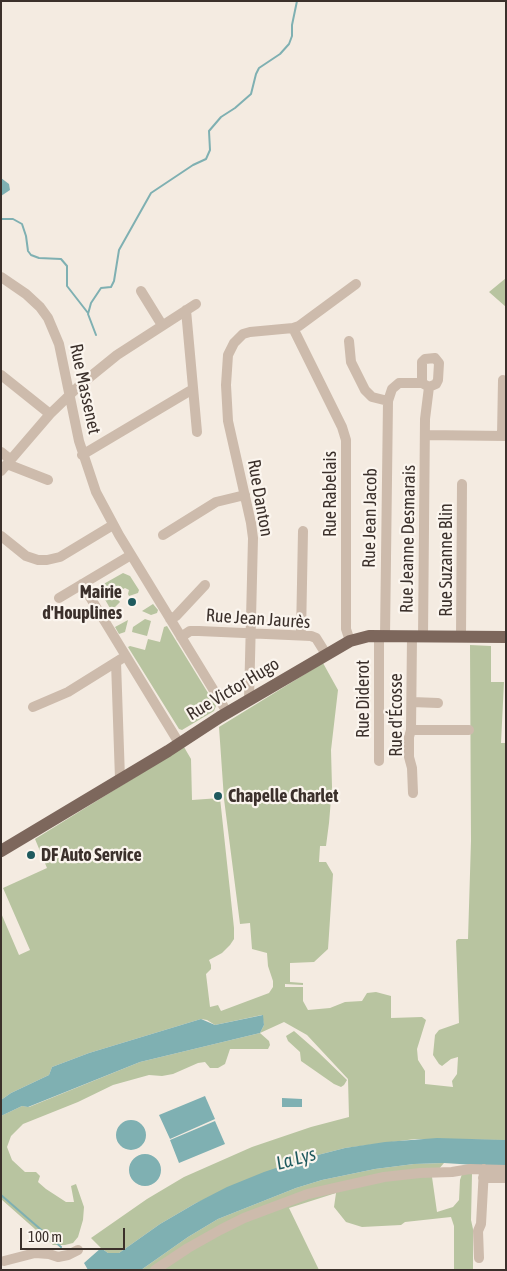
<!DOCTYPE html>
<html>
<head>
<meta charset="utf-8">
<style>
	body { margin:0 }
	#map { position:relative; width:507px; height:1271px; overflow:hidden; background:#f4ebe1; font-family:"Asap Condensed",sans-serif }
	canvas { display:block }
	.frame { position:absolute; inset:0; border:2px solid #3b302b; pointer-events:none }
	.scale { position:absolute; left:20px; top:1228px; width:105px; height:22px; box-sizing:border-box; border:2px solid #3b302b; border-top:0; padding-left:6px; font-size:15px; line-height:18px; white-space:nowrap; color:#3b302b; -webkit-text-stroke:4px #fbf5ee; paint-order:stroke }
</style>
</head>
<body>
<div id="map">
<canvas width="507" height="1271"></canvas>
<div class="frame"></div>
<div class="scale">100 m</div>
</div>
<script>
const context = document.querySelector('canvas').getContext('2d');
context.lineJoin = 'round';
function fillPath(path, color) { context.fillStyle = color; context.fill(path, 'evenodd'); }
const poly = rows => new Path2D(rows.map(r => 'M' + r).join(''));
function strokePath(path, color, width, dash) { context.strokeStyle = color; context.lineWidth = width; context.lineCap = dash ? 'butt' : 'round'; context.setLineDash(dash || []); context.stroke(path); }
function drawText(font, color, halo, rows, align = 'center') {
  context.font = font + ' "Asap Condensed",sans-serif'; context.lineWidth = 4.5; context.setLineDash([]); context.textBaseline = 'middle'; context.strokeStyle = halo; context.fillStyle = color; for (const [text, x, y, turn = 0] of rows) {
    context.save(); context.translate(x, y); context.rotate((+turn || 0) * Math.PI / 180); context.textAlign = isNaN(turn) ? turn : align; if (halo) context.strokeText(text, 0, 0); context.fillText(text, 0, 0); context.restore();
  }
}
const green = poly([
	[506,278,506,307,489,292],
	[123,573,130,576,139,590,138,593,129,596,128,594,129,590,125,588,114,594,120,602,114,608,118,615,115,617,99,589,100,586],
	[153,604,158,610,157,613,151,615,142,611],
	[145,619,151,621,147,636,132,632,133,627],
	[128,620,125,632,119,634,115,627],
	[167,626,216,706,214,711,182,730,179,729,128,647,130,646,145,650,148,639,160,642,164,627],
	[470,645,491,646,491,682,504,682,501,743,506,743,506,1140,415,1139,345,1148,306,1158,196,1203,160,1224,119,1253,108,1253,101,1248,91,1238,147,1199,184,1177,252,1147,311,1127,349,1117,348,1079,307,1035,284,1022,260,1033,269,1041,270,1045,268,1049,230,1049,225,1064,218,1068,210,1068,205,1062,198,1063,173,1074,162,1076,149,1075,113,1085,78,1102,23,1124,11,1136,7,1147,12,1160,25,1172,36,1172,40,1176,38,1182,46,1189,66,1202,74,1202,71,1186,76,1184,84,1207,83,1220,78,1237,73,1243,65,1245,53,1245,1,1199,1,1116,22,1106,29,1107,140,1062,260,1033,264,1025,262,1015,215,1025,207,1020,201,1019,89,1053,52,1067,49,1075,11,1093,1,1100,1,913,19,955,30,950,3,888,47,868,35,839,184,747,191,759,192,800,220,798,234,928,234,939,230,945,222,953,209,960,211,965,211,969,206,974,210,1007,218,1005,221,1011,269,993,273,987,273,981,268,966,267,953,252,949,250,923,240,924,224,799,219,727,323,663,338,690,331,750,332,787,329,823,326,846,320,846,319,862,326,862,333,874,328,949,314,962,290,963,290,982,303,983,303,985,285,984,285,987,303,987,303,1001,308,1010,330,1008,345,1002,362,1001,367,993,376,992,391,996,391,1018,422,1017,426,1020,417,1049,418,1060,425,1071,425,1084,453,1087,452,1081,457,1074,458,1057,451,1059,442,1066,439,1064,433,1055,435,1035,439,1030,459,1023,456,941,458,939,468,939,471,841],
	[294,1031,318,1052,347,1080,344,1085,341,1087,334,1084,301,1061,300,1052,288,1041,286,1036],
	[444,1163,432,1177,437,1212,453,1207,459,1200,460,1180,462,1174,472,1174,471,1220,473,1229,473,1270,454,1270,454,1226,451,1217,405,1222,401,1225,362,1227,346,1222,334,1207,336,1193,289,1208,319,1270,141,1270,188,1237,218,1219,296,1188,322,1180,375,1169,414,1164]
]);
const water = poly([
	[1,178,9,184,10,190,1,196],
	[263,1015,264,1025,260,1033,140,1062,28,1107,22,1106,1,1116,1,1100,11,1093,49,1075,52,1067,89,1053,201,1019,215,1025],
	[205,1096,215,1119,170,1139,159,1115],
	[282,1098,302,1099,302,1107,282,1107],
	'116 1135a15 15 0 1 1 30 0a15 15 0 1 1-30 0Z',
	[215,1121,225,1144,179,1163,170,1140],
	[437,1138,506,1140,506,1167,444,1163,414,1164,375,1169,322,1180,296,1188,218,1219,188,1237,141,1270,88,1270,84,1263,101,1248,108,1253,119,1253,160,1224,196,1203,227,1187,264,1172,306,1158,345,1148,385,1142],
	'129 1170a16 16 0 1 1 32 0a16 16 0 1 1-32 0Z'
]);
const stream = poly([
	[1,219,13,219,22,224,26,236,28,251,31,255,39,258,61,259,67,266,67,286,88,313],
	[96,335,88,314,91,303,101,288,111,287,114,281,119,250,151,193,193,165,206,159,210,150,209,131,221,117,235,108,251,94,256,74,259,68,280,54,289,44,292,36,292,25,297,1],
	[1,1195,61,1247]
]);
const minor = poly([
	[1,277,26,294,40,307,48,318,59,344,79,441,96,492,119,535,227,712],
	[141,291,162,325],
	[186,310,197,432],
	[293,328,342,427,346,440,346,629,350,641],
	[349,341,351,362,365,390,372,397,388,401],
	[435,358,439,363,438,380,436,384,429,387,422,383,422,362,425,359,435,358],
	[1,375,50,414],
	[425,435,506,436],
	[502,436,503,380],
	[1,452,11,460],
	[82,455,193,389],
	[7,464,48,480],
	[1,471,50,414,80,385,117,355,196,304],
	[163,535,216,502,245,495],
	[1,536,26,556,38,560,47,560,60,557,113,525],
	[82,584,179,743],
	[59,598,131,555],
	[170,619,176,616,205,585],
	[301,635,303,531],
	[379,636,379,761],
	[385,636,388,401,392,389,399,383,422,383],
	[181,637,190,631,199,631,311,636,316,638,326,654],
	[412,637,411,730,409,737,409,757,412,768,413,793],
	[423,637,425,419,429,387],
	[461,637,462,484],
	[116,662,120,779],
	[249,700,253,538,251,523,228,421,226,385,228,355,234,343,243,334,250,332,293,328,299,326,356,284],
	[412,702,438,703],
	[33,707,68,692,121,659],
	[411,730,469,730],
	[483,1178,506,1178],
	[479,1258,478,1231,481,1224,484,1169],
	[4,1261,35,1253,49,1254,58,1257,68,1255,78,1250],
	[155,1270,188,1248,220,1230,244,1218,308,1194,384,1177,420,1173,452,1172,470,1169,506,1170]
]);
const major = poly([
	[1,851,168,751,220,717,350,641,369,636,506,637]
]);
const markers = [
	[132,602,5,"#1f5a5e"],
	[218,796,5,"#1f5a5e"],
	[31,855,5,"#1f5a5e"]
];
const streetNames = [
	["Rue Massenet",85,389,78],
	["Rue Rabelais",330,494,-90],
	["Rue Danton",260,498,80],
	["Rue Jean Jacob",370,518,-89],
	["Rue Jeanne Desmarais",408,539,-89],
	["Rue Suzanne Blin",446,560,-90],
	["Rue Jean Jaurès",258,619,4],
	["Rue Victor Hugo",233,689,-31],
	["Rue Diderot",363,699,-90],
	["Rue d'Écosse",396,715,-90]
];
const poiNames = [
	["Mairie",122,592,"right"],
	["d'Houplines",122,613,"right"],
	["Chapelle Charlet",228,796],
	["DF Auto Service",41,855]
];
const waterNames = [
	["La Lys",296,1159,-15]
];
fillPath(green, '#b8c4a0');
fillPath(water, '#7fb0b2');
strokePath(stream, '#7fb0b2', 2);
strokePath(minor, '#cdbbac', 10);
strokePath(major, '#7d675c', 12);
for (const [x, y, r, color] of markers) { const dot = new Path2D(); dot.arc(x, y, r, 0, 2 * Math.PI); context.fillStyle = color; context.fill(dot); strokePath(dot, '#fbf5ee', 2); }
drawText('18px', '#3b302b', '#fbf5ee', streetNames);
drawText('bold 18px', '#3b302b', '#fbf5ee', poiNames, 'left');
drawText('italic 19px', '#1f5a5e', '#fbf5ee', waterNames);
</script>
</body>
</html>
